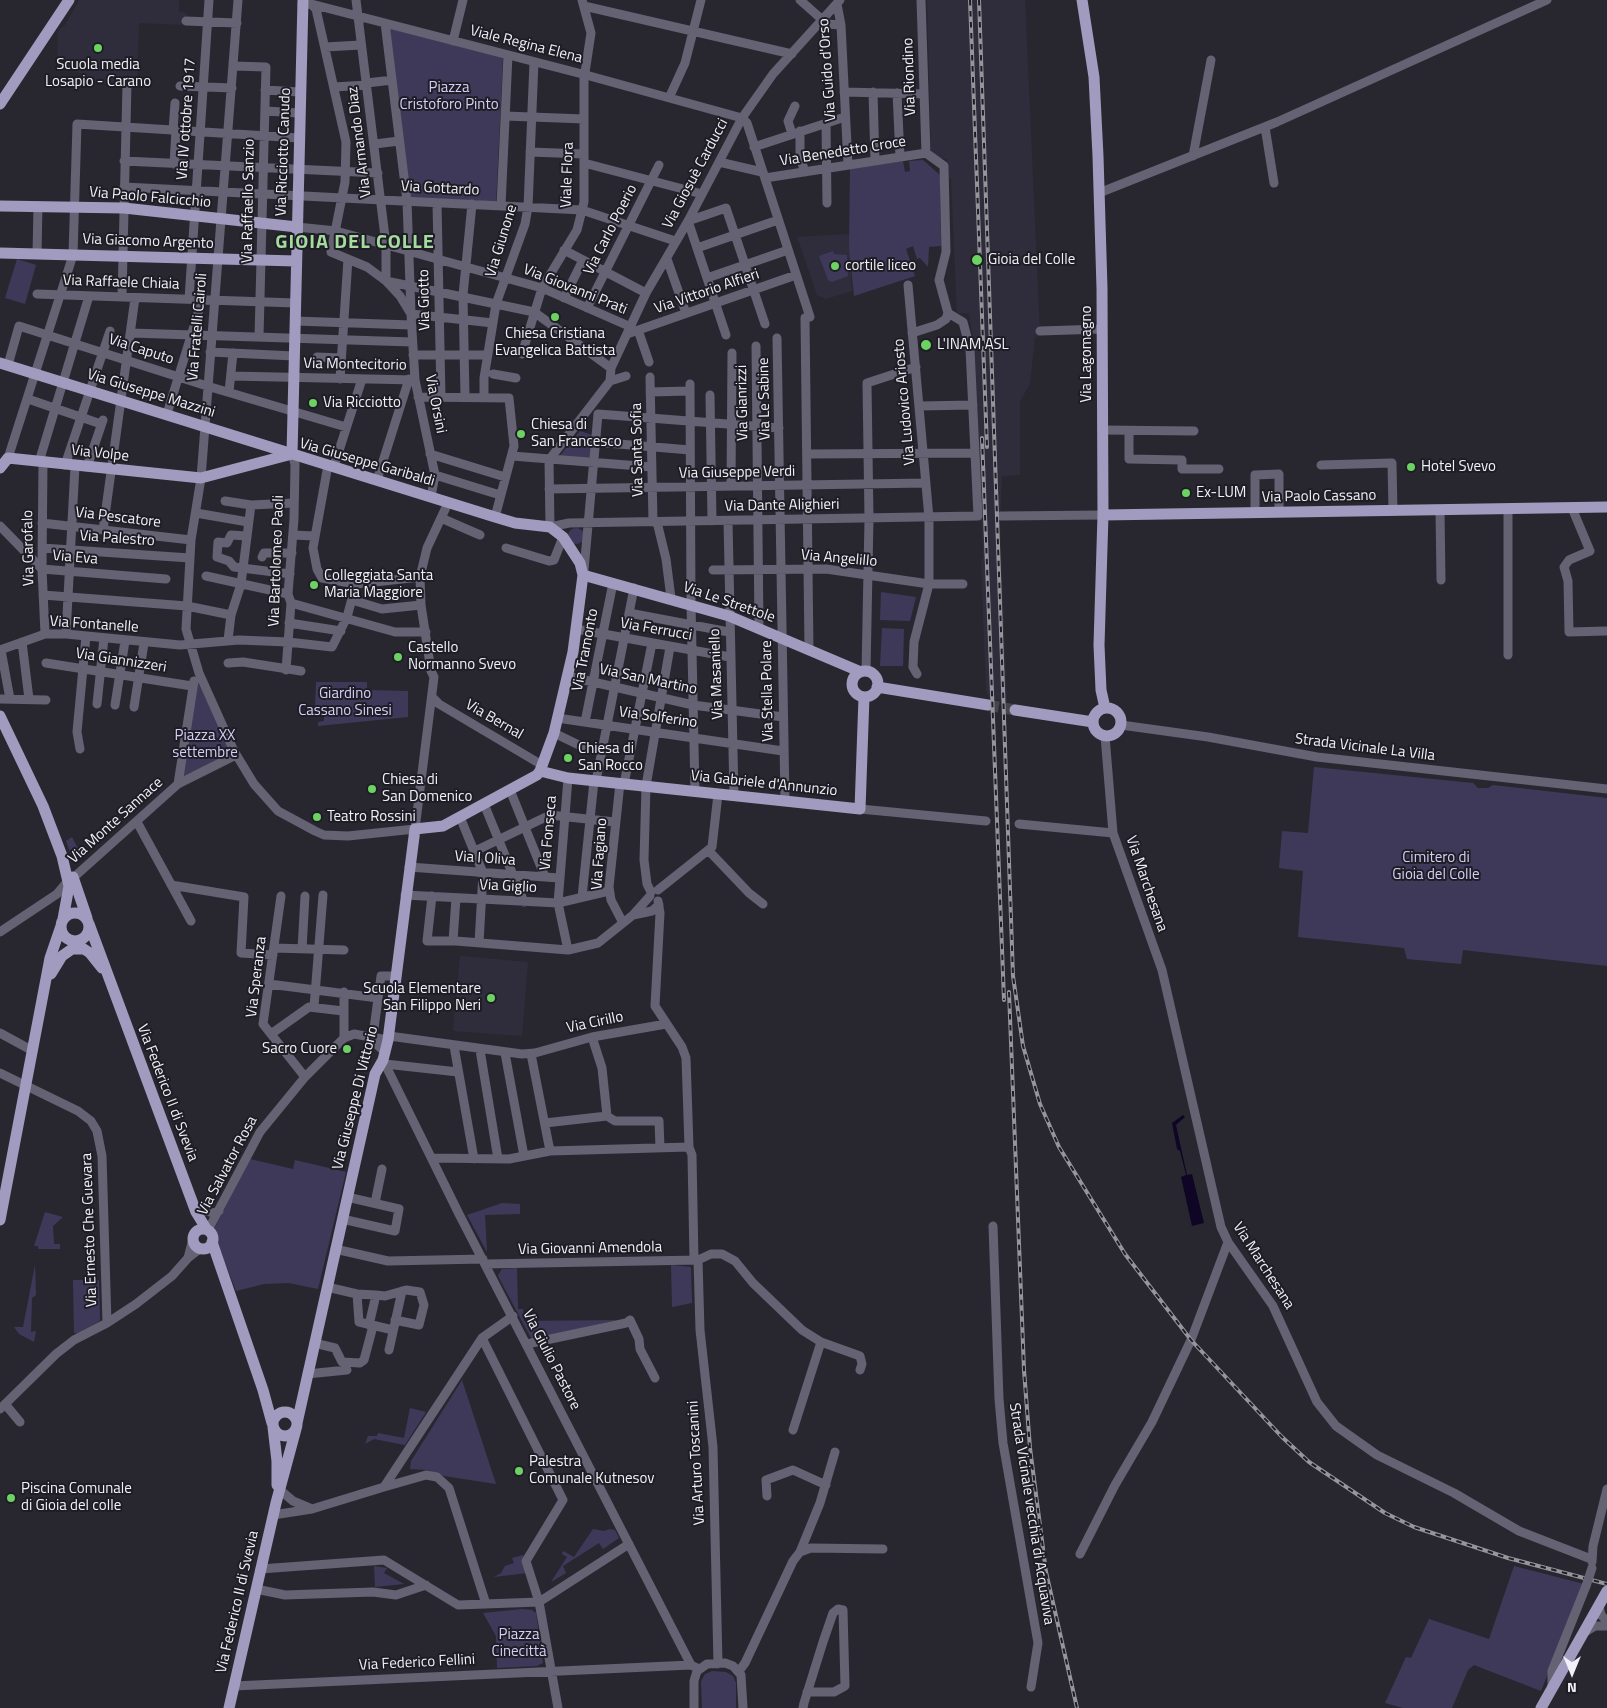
<!DOCTYPE html>
<html>
<head>
<meta charset="utf-8">
<style>
	body { margin:0 }
	#map { position:relative; width:1607px; height:1708px; overflow:hidden; background:#282730; font-family:"Titillium Web",sans-serif }
	canvas { display:block }
	.north { position:absolute; left:1547px; top:1648px; width:50px; height:50px; -webkit-text-stroke:4px #1e1d26; paint-order:stroke; rotate:180deg; font-size:14px; font-weight:700; line-height:20px; text-align:center; color:#f1f0f6 }
	.north::after { content:''; display:block; margin:auto; width:18px; height:22px; background:#f1f0f6; clip-path:polygon(50% 0,100% 100%,50% 72%,0 100%) }
</style>
</head>
<body>
<div id="map">
<canvas width="1607" height="1708"></canvas>
<div class="north">N</div>
</div>
<script>
const context = document.querySelector('canvas').getContext('2d');
context.lineJoin = 'round';
function fillPath(path, color) { context.fillStyle = color; context.fill(path, 'evenodd'); }
const poly = rows => new Path2D(rows.map(r => 'M' + r).join(''));
function strokePath(path, color, width, dash) { context.strokeStyle = color; context.lineWidth = width; context.lineCap = dash ? 'butt' : 'round'; context.setLineDash(dash || []); context.stroke(path); }
function drawText(font, color, halo, rows, align = 'center') {
  context.font = font + ' "Titillium Web",sans-serif'; context.lineWidth = 4; context.setLineDash([]); context.textBaseline = 'middle'; context.strokeStyle = halo; context.fillStyle = color; for (const [text, x, y, turn = 0] of rows) {
    context.save(); context.translate(x, y); context.rotate((+turn || 0) * Math.PI / 180); context.textAlign = isNaN(turn) ? turn : align; if (halo) context.strokeText(text, 0, 0); context.fillText(text, 0, 0); context.restore();
  }
}
const built = poly([
	[79,0,179,0,179,12,187,13,186,25,139,23,137,84,95,83,95,79,57,64,58,31,65,25],
	[927,0,1025,0,1040,336,1035,337,1030,384,1020,401,1020,475,1002,476,1000,523,1007,701,989,698,986,690,981,559,983,559,973,339,969,313,957,313,951,179,947,178,947,159,937,158,931,152],
	[849,234,852,291,826,299,817,295,797,237],
	[460,956,528,962,522,1036,453,1031]
]);
const green = poly([
	[388,28,503,57,496,204,411,199],
	[923,160,940,175,941,246,929,247,928,267,920,258,917,259,913,246,906,249,915,276,854,296,849,248,850,169,903,161,905,172,910,171,909,161],
	[833,251,834,254,847,255,848,276,832,282,828,280,819,256],
	[17,259,36,265,25,304,5,298],
	[580,431,592,435,592,461,558,458],
	'568 536a8 8 0 1 1 16 0a8 8 0 1 1-16 0Z',
	[881,592,916,597,910,621,880,620],
	[882,628,904,629,903,666,880,666],
	[197,680,230,751,229,755,182,777],
	[316,682,367,682,367,690,408,691,408,717,318,726,318,722,324,721,324,709,315,708],
	[1314,767,1473,783,1478,788,1488,788,1493,785,1607,798,1607,966,1463,950,1461,964,1407,959,1404,948,1298,937,1303,871,1279,868,1282,831,1308,833],
	[72,837,82,856,74,863,66,841],
	[250,1159,293,1169,295,1160,346,1172,318,1289,289,1283,264,1284,236,1291,213,1231],
	[502,1203,520,1204,520,1214,485,1215,487,1252,467,1215],
	[45,1212,63,1217,53,1226,54,1244,60,1244,60,1249,38,1249,38,1246,34,1246],
	[35,1265,36,1295,32,1298,31,1332,36,1331,34,1342,19,1334,14,1327,23,1327],
	[671,1265,691,1267,692,1303,672,1307],
	[517,1268,518,1309,523,1309,524,1321,617,1320,532,1340,499,1278,498,1275,502,1269],
	[73,1280,99,1280,100,1321,80,1333,74,1333],
	[462,1380,496,1484,444,1476,428,1470,410,1469,411,1461],
	[410,1408,426,1412,405,1445,374,1439,365,1444,368,1436,377,1436,378,1433,404,1438],
	[593,1529,604,1531,610,1529,615,1530,619,1538,603,1549,599,1543,563,1566,566,1573,551,1582,567,1557,562,1554,563,1551,574,1557],
	[523,1555,527,1573,494,1577,501,1573,505,1566,514,1563,512,1558],
	[374,1566,387,1568,384,1573,404,1584,375,1587],
	[1514,1566,1584,1584,1541,1691,1474,1665,1468,1670,1452,1708,1403,1708,1385,1703,1406,1657,1411,1658,1429,1619,1489,1639],
	[522,1609,532,1610,536,1613,543,1663,537,1666,497,1668,496,1636,483,1613],
	[712,1671,726,1672,733,1676,736,1683,736,1708,702,1708,701,1681,705,1674]
]);
const water = poly([
	[1183,1115,1185,1117,1176,1125,1187,1175,1192,1174,1204,1223,1192,1226,1181,1177,1186,1175,1180,1151,1177,1149,1172,1123]
]);
const majorTunnel = poly([
	[988,705,1015,710]
]);
const minor = poly([
	[238,0,201,478,191,540,186,629,199,673,234,751,254,784,278,811,315,831,324,835,348,836,415,829,434,677,431,671,421,605,420,577,427,548,448,503],
	[356,0,386,245,386,281,534,312,611,368],
	[800,0,827,24,841,25],
	[921,0,926,153],
	[311,4,316,9,346,142,345,182,331,252,367,267,386,281,400,296,411,314,415,380,435,475,431,497],
	[837,4,841,25,848,165],
	[302,5,311,4,586,75,742,118,747,123,810,317,805,318,809,650],
	[584,6,792,54],
	[186,21,237,23],
	[385,23,407,201,411,314,493,323],
	[453,41,463,0],
	[325,47,361,45],
	[234,66,266,67,259,337],
	[367,83,392,80],
	[180,86,232,88],
	[334,87,367,85],
	[265,90,300,92],
	[844,92,924,94],
	[873,92,875,161],
	[897,93,900,157],
	[669,98,685,63,701,0],
	[265,111,300,113],
	[505,116,584,119],
	[826,123,827,203],
	[1265,127,1274,183],
	[173,130,175,103],
	[800,131,800,157,805,172],
	[792,134,788,121,795,106],
	[375,144,399,141],
	[754,147,845,117],
	[530,152,584,154],
	[1193,156,1211,60],
	[124,161,378,173],
	[719,162,762,172],
	[584,163,702,194],
	[174,164,176,130],
	[765,178,926,153],
	[124,187,582,210,675,241],
	[1099,193,1277,122,1547,0],
	[437,203,441,397],
	[501,206,508,55],
	[297,227,336,231,542,288,631,327],
	[697,248,778,220],
	[564,250,646,293],
	[37,254,38,206],
	[667,259,686,313],
	[707,278,788,250],
	[908,285,929,518,929,584,914,642,913,667,917,674],
	[37,294,295,303],
	[122,297,127,84],
	[564,298,583,260],
	[189,299,209,0],
	[587,308,659,165],
	[295,321,411,325],
	[638,330,649,362],
	[1040,331,1102,329],
	[131,333,412,342],
	[912,333,937,325,946,319,948,313,939,280,946,252,944,166,926,153],
	[627,334,796,275],
	[726,335,688,221,726,208,765,324],
	[777,338,785,801],
	[756,346,759,628],
	[210,352,294,356],
	[522,354,542,288,577,230,584,202,584,79,591,33,582,0],
	[413,355,487,355],
	[317,357,341,358],
	[8,365,19,326,207,386,346,427],
	[493,374,516,378],
	[231,376,415,380],
	[650,377,653,522],
	[340,379,348,259],
	[610,381,611,368,646,293,688,221,742,118,773,74,840,0],
	[690,384,691,603,695,792],
	[229,392,233,353],
	[650,392,690,391],
	[710,395,712,521],
	[418,397,509,398,514,446,495,517],
	[465,397,463,295,472,204],
	[484,397,484,378,496,304,525,224,528,207,534,62],
	[28,399,101,424],
	[919,406,973,405],
	[167,414,202,300],
	[598,414,779,428],
	[1103,430,1194,431],
	[1129,431,1129,459,1182,460,1182,469,1219,469],
	[595,442,690,450],
	[430,454,505,477],
	[808,454,975,453],
	[512,456,652,467],
	[8,458,73,255,77,124,299,138],
	[549,460,550,527,569,523,978,516,970,349,963,322,948,313],
	[549,460,610,381,626,376],
	[39,462,89,296],
	[43,462,42,569,45,634],
	[65,465,110,331],
	[328,465,313,548,317,569,322,578,356,584,420,577],
	[1321,465,1392,463,1393,511],
	[334,466,362,379],
	[87,467,103,420],
	[435,475,500,495],
	[377,480,409,379],
	[731,486,732,353],
	[549,489,926,483],
	[225,501,251,505,294,503],
	[1572,508,1590,551,1569,560,1564,567,1568,581,1569,632,1607,631],
	[1508,509,1508,655],
	[1440,510,1441,580],
	[196,513,248,522],
	[1255,513,1255,475,1279,474,1279,512],
	[1001,516,1103,515],
	[441,518,480,535],
	[728,521,734,796],
	[657,522,666,559,671,598],
	[42,523,191,540],
	[0,526,42,569,166,579],
	[103,530,135,298],
	[293,535,314,536],
	[247,536,231,535,227,543,218,542,217,557,229,561,234,567,290,574],
	[42,548,190,558],
	[506,548,549,561,554,560,563,537],
	[262,557,264,553,292,553],
	[584,570,598,414],
	[713,570,826,569,929,584,963,584],
	[206,576,288,594],
	[43,595,187,606,231,615],
	[352,600,382,609,421,605],
	[291,603,395,632,426,632],
	[629,613,729,632],
	[289,623,341,631],
	[576,629,730,657],
	[66,634,75,466],
	[228,640,231,615,241,584,251,505],
	[22,642,29,699],
	[0,650,45,634,66,634,180,645,239,640,288,642,332,647,347,617,356,584],
	[1,650,10,699],
	[46,663,192,686],
	[228,663,243,662,301,671],
	[286,670,291,603,288,594,294,519,295,464,292,454],
	[866,672,869,519,867,383,916,367],
	[567,676,693,705,783,717],
	[432,697,439,704,542,765],
	[0,699,46,700],
	[97,704,104,638],
	[115,705,125,641],
	[134,707,144,643],
	[557,718,783,751],
	[585,722,613,583],
	[1121,725,1208,737,1317,757,1607,789],
	[554,733,585,748,602,751],
	[1105,736,1113,833,1162,970,1221,1227,1228,1242,1273,1306,1317,1402,1336,1426,1377,1455,1454,1493,1519,1531,1591,1559],
	[80,749,77,732,86,636],
	[568,778,558,903,568,950],
	[596,781,634,588],
	[620,783,609,887,611,900,623,923],
	[178,784,194,681],
	[624,784,652,643],
	[510,790,545,877],
	[484,804,524,902],
	[860,809,986,821],
	[460,817,483,873,479,943],
	[137,822,191,921],
	[1019,824,1113,833],
	[475,851,550,815,615,822],
	[709,851,749,893,763,904],
	[409,867,559,878],
	[73,878,178,784,236,755],
	[171,885,244,897,241,953,273,955],
	[658,890,712,847,718,794],
	[651,892,647,884,644,860,646,786,670,647],
	[405,895,558,903,609,891],
	[281,896,263,1024,305,1077],
	[432,896,427,941,456,941,568,950,598,943,633,915],
	[650,896,633,915,652,911,659,905],
	[582,897,594,781],
	[658,901,660,913,655,1006,682,1047,686,1058,689,1147,692,1155,694,1260],
	[0,932,57,894,68,881],
	[453,941,456,898],
	[274,948,344,950],
	[302,949,305,896],
	[269,984,378,998],
	[344,992,344,1038],
	[314,1007,323,895],
	[0,1033,33,1051],
	[271,1034,309,1007,343,1011],
	[389,1036,522,1054,535,1053,592,1037,666,1024],
	[592,1037,602,1068,607,1116],
	[454,1046,474,1159],
	[480,1050,498,1159],
	[385,1052,375,1043,373,1036,381,976,397,976],
	[505,1053,524,1156],
	[531,1054,550,1151],
	[383,1060,459,1214,691,1665,699,1669],
	[385,1064,458,1072],
	[0,1073,78,1111,91,1121,97,1131,102,1156,107,1323],
	[545,1123,607,1116,615,1121,659,1121,660,1148],
	[432,1158,509,1159,550,1151,689,1147],
	[375,1203,382,1169],
	[195,1208,213,1213,219,1211],
	[342,1219,395,1231,399,1209,347,1197],
	[993,1226,999,1399,1003,1443,1038,1643,1031,1687],
	[208,1230,260,1132,305,1077,344,1038,354,1034,388,1040],
	[335,1249,388,1261,483,1259],
	[188,1258,201,1248],
	[698,1260,700,1330,713,1447,718,1664],
	[485,1264,698,1260,711,1254,722,1254,735,1261,753,1283,802,1330,821,1342,860,1356,862,1364,860,1370],
	[327,1287,357,1294,376,1295,385,1296,406,1290,420,1292,424,1305,419,1325,395,1320],
	[357,1294,359,1322,393,1330],
	[369,1325,376,1295],
	[482,1338,563,1500,526,1561,539,1602,558,1708],
	[314,1343,335,1348,342,1362,360,1363,364,1360,373,1326],
	[527,1344,626,1323,630,1320,639,1339,640,1349,655,1378],
	[389,1350,402,1291],
	[307,1374,347,1370],
	[5,1404,20,1422],
	[0,1409,56,1354,74,1340,107,1323,136,1304,172,1276,188,1258,193,1239],
	[793,1430,821,1342],
	[384,1487,426,1475,437,1477,449,1488,486,1604],
	[280,1490,293,1501,312,1509,384,1487,482,1338,513,1316],
	[767,1496,766,1480,793,1470,826,1485],
	[273,1515,312,1509],
	[800,1552,820,1503,835,1452],
	[1080,1554,1115,1485,1152,1422,1191,1340,1228,1242],
	[1592,1562,1593,1546,1607,1489],
	[260,1569,384,1560,458,1605,539,1602,629,1544],
	[256,1589,285,1595,373,1592,396,1595,426,1585],
	[1599,1606,1601,1615,1607,1621],
	[1583,1633,1595,1626,1607,1626],
	[739,1671,745,1663,793,1561,800,1552,811,1548,883,1549],
	[234,1686,691,1665],
	[1552,1689,1552,1671,1586,1586],
	[694,1708,694,1681,697,1671,707,1664,725,1663,733,1666,741,1675,743,1708],
	[803,1708,804,1703,823,1642,833,1613,838,1609,843,1610,845,1686,834,1692,807,1692]
]);
const major = poly([
	[1082,0,1094,77,1098,156,1102,288,1103,515,1099,645,1101,690,1105,708],
	[0,104,69,0],
	[0,206,124,208,297,227],
	[0,253,296,261],
	[0,363,495,517,515,523,550,527,563,537,580,563,583,575,573,652,554,733,540,771,537,775,443,826,415,829,388,1040,383,1060,375,1074,297,1423],
	[292,454,303,0],
	[0,468,8,458,201,478,292,454],
	[1103,515,1607,507],
	[583,575,729,616,861,672],
	'852 684a13 13 0 1 1 26 0a13 13 0 1 1-26 0Z',
	[877,687,988,705],
	'1093 722a14 14 0 1 1 28 0a14 14 0 1 1-28 0Z',
	[1015,710,1093,722],
	[0,716,43,806,62,856,69,886,63,919],
	[540,771,568,778,860,809,864,697],
	[73,877,87,918],
	'61 927a14 14 0 1 1 28 0a14 14 0 1 1-28 0Z',
	[89,924,196,1212,207,1230],
	[70,940,90,953,102,968],
	[51,974,62,956,72,949,83,949],
	[0,1220,50,958,61,926],
	'193 1239a10 10 0 1 1 20 0a10 10 0 1 1-20 0Z',
	[212,1242,263,1390,272,1423],
	'273 1424a12 12 0 1 1 24 0a12 12 0 1 1-24 0Z',
	[273,1427,277,1461,277,1485],
	[229,1708,276,1503,296,1429],
	[1541,1708,1607,1591]
]);
const rail = poly([
	[970,0,987,447],
	[979,0,1013,976,1023,1046,1040,1104,1059,1147,1125,1254,1191,1340,1282,1437,1309,1462,1385,1513,1414,1527,1508,1558,1607,1584],
	[982,438,1004,1000],
	[1009,992,1024,1370,1030,1448,1046,1572,1077,1708]
]);
const minorBridge = poly([
	[1586,1586,1592,1568]
]);
const markers = [
	[98,48,5,"#6cd362"],
	[977,260,6,"#6cd362"],
	[835,266,5,"#6cd362"],
	[555,317,5,"#6cd362"],
	[926,345,6,"#6cd362"],
	[313,403,5,"#6cd362"],
	[521,434,5,"#6cd362"],
	[1411,467,5,"#6cd362"],
	[1186,493,5,"#6cd362"],
	[314,585,5,"#6cd362"],
	[398,657,5,"#6cd362"],
	[568,758,5,"#6cd362"],
	[372,789,5,"#6cd362"],
	[317,817,5,"#6cd362"],
	[491,998,5,"#6cd362"],
	[347,1049,5,"#6cd362"],
	[519,1471,5,"#6cd362"],
	[11,1498,5,"#6cd362"]
];
const streetNames = [
	["Viale Regina Elena",526,45,14],
	["Via Guido d'Orso",828,70,-94],
	["Via Riondino",910,77,-92],
	["Via IV ottobre 1917",187,119,-86],
	["Via Armando Diaz",360,142,-97],
	["Via Ricciotto Canudo",284,152,-88],
	["Via Benedetto Croce",843,152,-9],
	["Via Giosuè Carducci",696,174,-62],
	["Viale Flora",568,175,-88],
	["Via Gottardo",440,189,3],
	["Via Paolo Falcicchio",150,198,5],
	["Via Raffaello Sanzio",249,201,-89],
	["Via Carlo Poerio",611,230,-63],
	["Via Giunone",502,241,-73],
	["Via Giacomo Argento",148,242,2],
	["Via Raffaele Chiaia",121,283,2],
	["Via Giovanni Prati",575,290,22],
	["Via Vittorio Alfieri",707,292,-19],
	["Via Giotto",425,300,-91],
	["Via Fratelli Cairoli",198,327,-85],
	["Via Caputo",141,350,18],
	["Via Lagomagno",1087,354,-90],
	["Via Montecitorio",355,365,1],
	["Via Giuseppe Mazzini",151,394,17],
	["Via Le Sabine",765,399,-91],
	["Via Ludovico Ariosto",905,402,-95],
	["Via Gianrizzi",743,403,-91],
	["Via Orsini",435,404,79],
	["Via Santa Sofia",638,450,-91],
	["Via Volpe",100,454,6],
	["Via Giuseppe Garibaldi",367,463,16],
	["Via Giuseppe Verdi",737,473,-1],
	["Via Paolo Cassano",1319,497,-1],
	["Via Dante Alighieri",782,506,-1],
	["Via Pescatore",118,518,7],
	["Via Palestro",117,539,4],
	["Via Garofalo",29,548,-91],
	["Via Eva",75,558,5],
	["Via Angelillo",839,559,5],
	["Via Bartolomeo Paoli",277,561,-88],
	["Via Le Strettole",729,603,19],
	["Via Fontanelle",94,625,4],
	["Via Ferrucci",656,630,10],
	["Via Tramonto",586,650,-79],
	["Via Giannizzeri",121,661,9],
	["Via Masaniello",717,674,-92],
	["Via San Martino",648,680,12],
	["Via Stella Polare",768,691,-91],
	["Via Solferino",658,718,8],
	["Via Bernal",494,720,30],
	["Strada Vicinale La Villa",1365,748,7],
	["Via Gabriele d'Annunzio",764,784,6],
	["Via Monte Sannace",116,821,-42],
	["Via Fonseca",549,833,-85],
	["Via Fagiano",600,854,-86],
	["Via I Oliva",485,859,4],
	["Via Marchesana",1146,884,71],
	["Via Giglio",508,887,3],
	["Via Speranza",257,977,-83],
	["Via Cirillo",595,1023,-12],
	["Via Federico II di Svevia",167,1093,69],
	["Via Giuseppe Di Vittorio",356,1098,-76],
	["Via Salvator Rosa",228,1166,-62],
	["Via Ernesto Che Guevara",90,1230,-92],
	["Via Giovanni Amendola",590,1249,-1],
	["Via Marchesana",1263,1266,57],
	["Via Giulio Pastore",551,1360,63],
	["Via Arturo Toscanini",697,1463,-93],
	["Strada Vicinale vecchia di Acquaviva",1031,1514,81],
	["Via Federico II di Svevia",238,1602,-77],
	["Via Federico Fellini",417,1663,-3]
];
const poiNames = [
	["Scuola media",98,65,"center"],
	["Losapio - Carano",98,82,"center"],
	["Gioia del Colle",988,260],
	["cortile liceo",845,266],
	["Chiesa Cristiana",555,334,"center"],
	["Evangelica Battista",555,351,"center"],
	["L'INAM ASL",937,345],
	["Via Ricciotto",323,403],
	["Chiesa di",531,425],
	["San Francesco",531,442],
	["Hotel Svevo",1421,467],
	["Ex-LUM",1196,493],
	["Colleggiata Santa",324,576],
	["Maria Maggiore",324,593],
	["Castello",408,648],
	["Normanno Svevo",408,665],
	["Chiesa di",578,749],
	["San Rocco",578,766],
	["Chiesa di",382,780],
	["San Domenico",382,797],
	["Teatro Rossini",327,817],
	["Scuola Elementare",481,989,"right"],
	["San Filippo Neri",481,1006,"right"],
	["Sacro Cuore",337,1049,"right"],
	["Palestra",529,1462],
	["Comunale Kutnesov",529,1479],
	["Piscina Comunale",21,1489],
	["di Gioia del colle",21,1506]
];
const parkNames = [
	["Piazza",449,88],
	["Cristoforo Pinto",449,105],
	["Giardino",345,694],
	["Cassano Sinesi",345,711],
	["Piazza XX",205,736],
	["settembre",205,753],
	["Cimitero di",1436,858],
	["Gioia del Colle",1436,875],
	["Piazza",519,1635],
	["Cinecittà",519,1652]
];
const districtNames = [
	["GIOIA DEL COLLE",355,243]
];
fillPath(built, '#2f2d3c');
fillPath(green, '#3f3959');
fillPath(water, '#0f0625');
strokePath(majorTunnel, '#46454e', 11, [11, 5.5]);
strokePath(minor, '#646273', 9);
strokePath(major, '#a19bbf', 11);
strokePath(rail, '#96959c', 4);
strokePath(rail, '#1e1d26', 2, [5.5]);
strokePath(minorBridge, '#646273', 9);
for (const [x, y, r, color] of markers) { const dot = new Path2D(); dot.arc(x, y, r, 0, 2 * Math.PI); context.fillStyle = color; context.fill(dot); strokePath(dot, '#1e1d26', 2); }
drawText('15px', '#f1f0f6', '#1e1d26', streetNames);
drawText('15px', '#f1f0f6', '#1e1d26', poiNames, 'left');
drawText('15px', '#d5cff7', '#1e1d26', parkNames);
context.letterSpacing = '1px';
drawText('bold 20px', '#a5db9e', '#1e1d26', districtNames);
context.letterSpacing = '0px';
</script>
</body>
</html>
